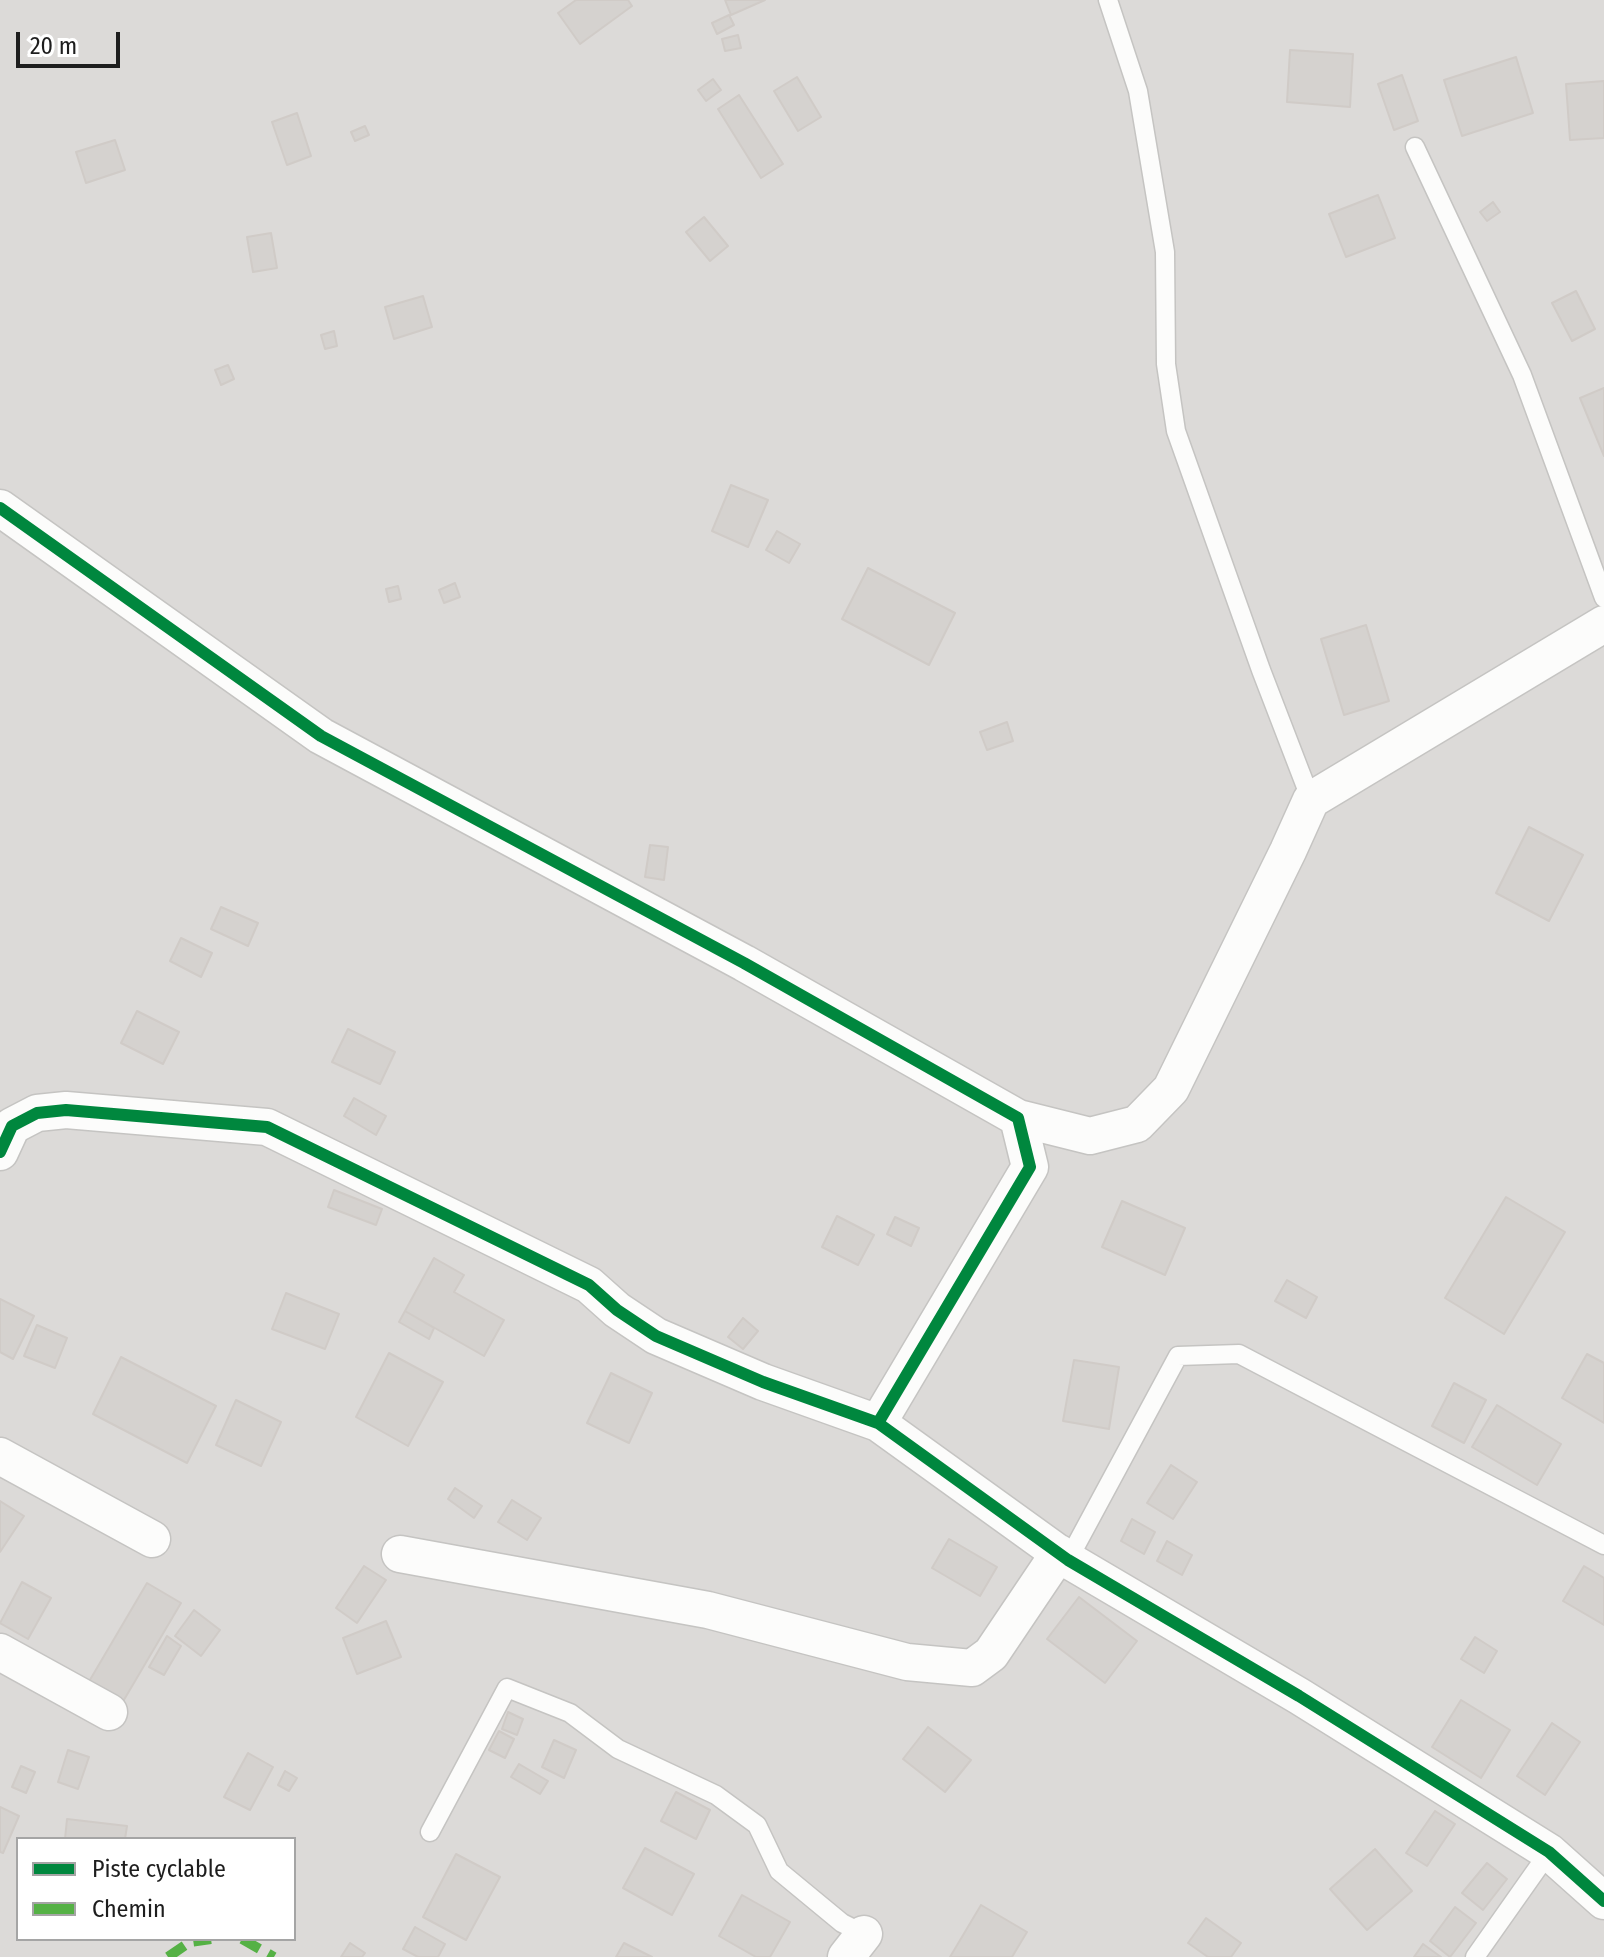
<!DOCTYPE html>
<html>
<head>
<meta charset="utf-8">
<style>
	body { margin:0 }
	#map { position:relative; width:1604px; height:1957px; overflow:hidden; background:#edeae6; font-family:"Fira Sans Condensed",sans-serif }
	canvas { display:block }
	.legend { position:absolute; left:16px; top:1837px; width:280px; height:104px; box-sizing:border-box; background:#fff; border:2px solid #a5a5a5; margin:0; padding:10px 14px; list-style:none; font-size:24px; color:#1e1e1e }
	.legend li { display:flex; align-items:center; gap:16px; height:40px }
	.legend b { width:40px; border:2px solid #a5a5a5 }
	.scale { position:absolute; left:16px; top:32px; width:104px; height:36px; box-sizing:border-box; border:4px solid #1e1e1e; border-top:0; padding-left:10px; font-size:24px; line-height:28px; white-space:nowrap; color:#1e1e1e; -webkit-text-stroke:6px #fff; paint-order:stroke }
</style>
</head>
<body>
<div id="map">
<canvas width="1604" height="1957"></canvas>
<ul class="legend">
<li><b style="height:10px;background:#00873e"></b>Piste cyclable</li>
<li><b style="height:10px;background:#55b145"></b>Chemin</li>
</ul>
<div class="scale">20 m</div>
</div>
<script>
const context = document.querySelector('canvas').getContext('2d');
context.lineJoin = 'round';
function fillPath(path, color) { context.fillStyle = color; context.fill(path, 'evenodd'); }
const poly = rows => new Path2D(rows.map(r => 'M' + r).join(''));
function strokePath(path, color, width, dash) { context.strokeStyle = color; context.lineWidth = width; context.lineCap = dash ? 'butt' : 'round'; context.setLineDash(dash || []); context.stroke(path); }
const residential = poly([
	[0,0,1604,0,1604,1957,0,1957],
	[18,1839,294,1839,294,1939,18,1939]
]);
const building = poly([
	[576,0,628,0,632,6,580,44,558,13,576,0],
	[725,0,765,0,731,15,725,0],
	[729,15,734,25,717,34,712,23,729,15],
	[738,35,741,48,725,51,722,39,738,35],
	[1290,50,1353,54,1350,107,1287,102,1290,50],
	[1516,57,1533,113,1462,136,1444,80,1516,57],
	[1402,75,1418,121,1394,130,1378,84,1402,75],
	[797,77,821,117,798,131,774,91,797,77],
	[713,79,721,90,706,101,698,90,713,79],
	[1604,81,1604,138,1570,140,1566,84,1604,81],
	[739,95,783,164,761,178,718,109,739,95],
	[297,113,311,156,287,165,272,122,297,113],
	[365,126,369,135,355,141,351,132,365,126],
	[115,140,125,170,86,183,76,152,115,140],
	[1378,195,1395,238,1346,257,1329,214,1378,195],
	[1493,202,1500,212,1487,221,1480,212,1493,202],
	[704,217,728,246,710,261,686,232,704,217],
	[271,233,277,268,253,272,247,237,271,233],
	[1576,291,1595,329,1572,341,1552,303,1576,291],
	[423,296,432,327,394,339,385,307,423,296],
	[334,331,337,346,325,349,321,335,334,331],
	[228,365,234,379,221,385,215,370,228,365],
	[1604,388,1604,456,1580,398,1604,388],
	[731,485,768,500,748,547,712,531,731,485],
	[777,531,800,544,789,563,766,550,777,531],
	[868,568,955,613,929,665,842,619,868,568],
	[455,583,460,597,444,603,439,590,455,583],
	[398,586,401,599,389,602,386,589,398,586],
	[1366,625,1389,701,1344,715,1321,639,1366,625],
	[1007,722,1013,741,987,750,980,732,1007,722],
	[1529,827,1583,855,1549,921,1496,893,1529,827],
	[650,845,668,847,664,880,645,877,650,845],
	[221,907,258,923,248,946,211,929,221,907],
	[181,938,212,953,201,977,170,961,181,938],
	[137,1011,179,1032,163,1064,121,1043,137,1011],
	[348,1029,395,1052,380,1084,332,1062,348,1029],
	[354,1098,386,1116,376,1135,344,1116,354,1098],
	[334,1190,382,1209,376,1225,328,1207,334,1190],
	[1506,1197,1565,1232,1504,1334,1445,1298,1506,1197],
	[1122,1201,1185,1228,1165,1275,1102,1247,1122,1201],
	[837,1216,874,1235,858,1265,822,1247,837,1216],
	[895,1217,919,1228,911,1246,887,1234,895,1217],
	[434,1258,464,1275,454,1292,504,1320,484,1356,405,1311,434,1258],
	[1287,1280,1317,1297,1306,1318,1275,1301,1287,1280],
	[286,1293,339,1314,325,1349,272,1329,286,1293],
	[0,1299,34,1316,13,1359,0,1352,0,1299],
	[405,1311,434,1328,429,1339,399,1322,405,1311],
	[743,1318,758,1331,743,1349,728,1337,743,1318],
	[37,1325,67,1338,55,1368,24,1356,37,1325],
	[389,1353,443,1382,408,1446,356,1417,389,1353],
	[1587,1354,1604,1363,1604,1423,1562,1398,1587,1354],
	[121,1357,216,1406,187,1463,93,1414,121,1357],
	[1074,1360,1119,1367,1109,1429,1063,1421,1074,1360],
	[611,1373,652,1393,629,1443,587,1423,611,1373],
	[1454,1383,1486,1400,1464,1443,1432,1426,1454,1383],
	[236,1400,281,1422,261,1466,216,1445,236,1400],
	[1497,1405,1561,1444,1537,1485,1472,1447,1497,1405],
	[1171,1465,1197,1482,1173,1519,1147,1503,1171,1465],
	[455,1488,482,1506,474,1518,448,1499,455,1488],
	[512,1500,541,1518,527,1540,498,1522,512,1500],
	[0,1501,24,1516,0,1552,0,1501],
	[1132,1519,1155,1532,1144,1554,1121,1541,1132,1519],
	[949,1539,997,1567,980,1596,932,1568,949,1539],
	[1167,1541,1192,1555,1182,1575,1157,1561,1167,1541],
	[364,1566,386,1580,357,1623,336,1608,364,1566],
	[1584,1566,1604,1578,1604,1625,1563,1601,1584,1566],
	[22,1582,51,1598,28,1639,0,1623,22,1582],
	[147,1583,181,1603,118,1710,84,1690,147,1583],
	[1079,1597,1137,1641,1105,1683,1047,1639,1079,1597],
	[194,1610,220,1630,201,1656,175,1636,194,1610],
	[386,1621,401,1657,357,1674,343,1638,386,1621],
	[167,1636,181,1646,164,1675,149,1667,167,1636],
	[1475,1637,1497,1651,1484,1673,1461,1659,1475,1637],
	[1461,1700,1510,1730,1481,1778,1432,1747,1461,1700],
	[508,1712,523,1719,517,1735,502,1729,508,1712],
	[1552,1723,1580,1742,1545,1795,1517,1776,1552,1723],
	[928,1727,971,1760,945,1792,903,1759,928,1727],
	[499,1731,514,1739,505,1758,489,1750,499,1731],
	[554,1740,576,1750,564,1778,542,1767,554,1740],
	[68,1750,89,1757,78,1789,58,1782,68,1750],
	[248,1753,273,1767,250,1810,224,1797,248,1753],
	[519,1764,548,1781,540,1794,511,1777,519,1764],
	[21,1766,35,1772,26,1793,12,1787,21,1766],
	[285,1771,297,1778,289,1791,278,1785,285,1771],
	[676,1792,710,1810,696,1839,661,1821,676,1792],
	[0,1807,19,1816,3,1853,0,1852,0,1807],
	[1435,1811,1455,1824,1427,1866,1406,1853,1435,1811],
	[67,1819,127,1826,125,1839,65,1839,67,1819],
	[645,1848,694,1874,672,1915,623,1888,645,1848],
	[1375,1849,1412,1891,1367,1930,1330,1889,1375,1849],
	[456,1854,500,1877,466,1940,423,1917,456,1854],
	[1487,1863,1507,1879,1483,1910,1462,1893,1487,1863],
	[742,1895,790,1922,770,1957,756,1957,719,1936,742,1895],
	[981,1905,1027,1932,1012,1957,950,1957,981,1905],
	[1455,1907,1476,1923,1450,1957,1430,1941,1455,1907],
	[1206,1918,1241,1943,1231,1957,1208,1957,1188,1943,1206,1918],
	[415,1927,445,1944,438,1957,418,1957,403,1949,415,1927],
	[350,1943,365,1953,362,1957,341,1957,350,1943],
	[624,1943,652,1957,616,1957,624,1943],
	[1423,1944,1441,1957,1414,1957,1423,1944]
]);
const lane = poly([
	[1108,0,1138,91,1165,252,1166,364,1176,431,1261,670,1311,800],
	[1415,147,1522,375,1604,598],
	[1068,1560,1178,1356,1239,1354,1604,1545],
	[430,1832,507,1688,570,1713,618,1749,716,1795,757,1825,779,1871,842,1923,864,1934],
	[1475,1957,1549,1852]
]);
const street = poly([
	[0,508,321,736,744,963,1018,1118,1030,1167,878,1423,1068,1560,1299,1696,1549,1852,1604,1901],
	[1018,1118,1090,1136,1137,1124,1171,1089,1288,851,1311,800,1604,624],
	[0,1152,12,1126,37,1113,66,1110,267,1127,589,1285,617,1310,656,1336,763,1382,878,1423],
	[0,1456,152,1539],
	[400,1554,708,1610,907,1662,972,1668,991,1654,1059,1553],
	[0,1652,109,1712],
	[846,1957,864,1934]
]);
const quiet = poly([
	[242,1939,274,1957],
	[168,1957,190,1942,211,1939]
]);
const cycleway = poly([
	[0,508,321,736,744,963,1018,1118,1030,1167,878,1423,1068,1560,1299,1696,1549,1852,1604,1901],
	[0,1152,12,1126,37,1113,66,1110,267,1127,589,1285,617,1310,656,1336,763,1382,878,1423]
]);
fillPath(residential, '#dcdad8');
fillPath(building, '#d5d2cf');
strokePath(building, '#d0cbc7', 2);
strokePath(lane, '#c5c4c2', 21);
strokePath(street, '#c5c4c2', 39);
strokePath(lane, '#fcfcfb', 18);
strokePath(street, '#fcfcfb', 36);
strokePath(quiet, '#55b145', 10, [20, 10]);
strokePath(cycleway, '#00873e', 12);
</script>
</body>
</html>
